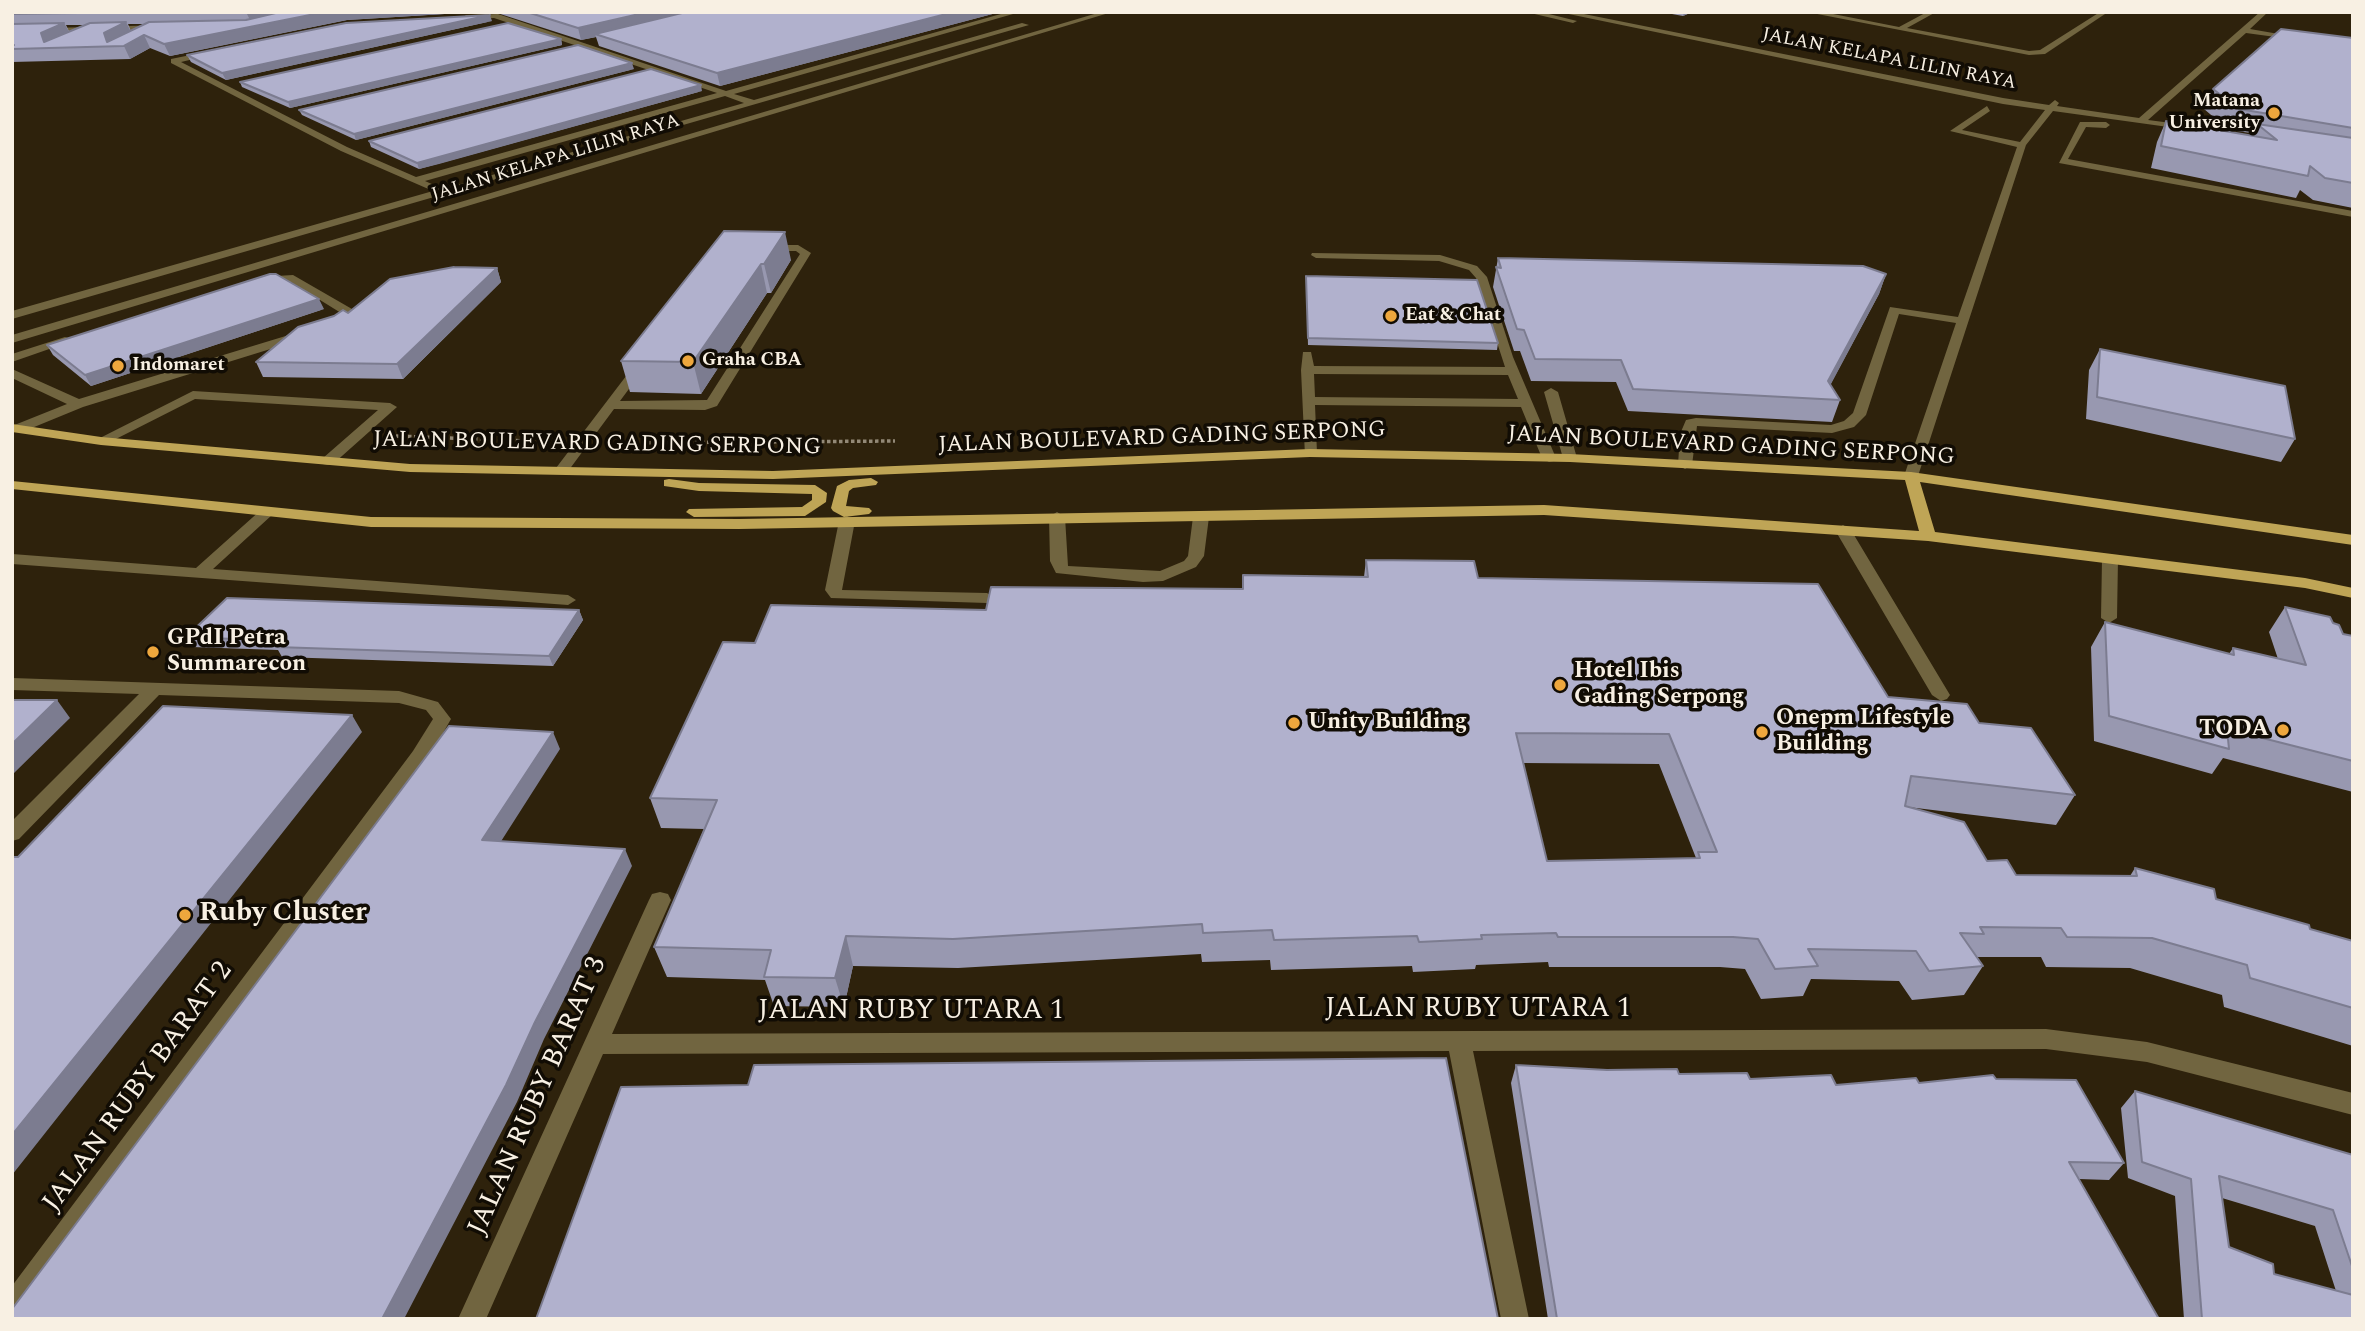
<!DOCTYPE html>
<html>
<head>
<meta charset="utf-8">
<style>
	body { margin:0 }
	#map { position:relative; width:2365px; height:1331px; overflow:hidden; background:#2e220c; font-family:Spectral,serif }
	canvas { display:block }
	.frame { position:absolute; inset:0; border:14px solid #f8f0e3; pointer-events:none }
</style>
</head>
<body>
<div id="map">
<canvas width="2365" height="1331"></canvas>
<div class="frame"></div>
</div>
<script>
const context = document.querySelector('canvas').getContext('2d');
context.lineJoin = 'round';
const poly = rows => new Path2D(rows.map(r => 'M' + r).join(''));
function strokePath(path, color, width, dash) { context.strokeStyle = color; context.lineWidth = width; context.lineCap = dash ? 'butt' : 'round'; context.setLineDash(dash || []); context.stroke(path); }
function fillPath(path, color) { context.fillStyle = color; context.fill(path, 'evenodd'); }
function drawText(font, color, halo, rows, align = 'center') {
  context.font = font + ' Spectral,serif'; context.lineWidth = 7; context.setLineDash([]); context.textBaseline = 'middle'; context.strokeStyle = halo; context.fillStyle = color; for (const [text, x, y, turn = 0] of rows) {
    context.save(); context.translate(x, y); context.rotate((+turn || 0) * Math.PI / 180); context.textAlign = isNaN(turn) ? turn : align; if (halo) context.strokeText(text, 0, 0); context.fillText(text, 0, 0); context.restore();
  }
}
const path = poly([
	[396,436,528,441],
	[617,443,895,441]
]);
const minor = poly([
	[1008,12,1020,12,734,94,754,100,1022,23,1029,25,12,319,12,311,433,191,341,151,171,63,171,59,215,50,215,54,181,62,347,147,416,177,717,93,494,18,468,19,465,15,498,14,726,91,1008,12],
	[725,96,744,103,443,189,425,181,725,96],
	[1101,12,1112,12,12,343,12,335,1101,12],
	[1526,12,1541,12,1577,21,1573,23,1526,12],
	[1559,12,1574,12,2003,98,2049,105,2055,100,2059,103,2057,106,2139,118,2260,12,2268,12,2250,29,2302,38,2298,40,2246,33,2148,120,2187,125,2190,130,2053,111,2026,145,1918,476,1911,480,1904,476,1956,323,1899,314,1866,415,1854,427,1832,433,1697,426,1692,465,1685,469,1678,465,1680,434,1686,420,1696,418,1831,425,1844,421,1853,413,1890,307,1958,317,2017,147,1950,131,1987,106,1990,111,1962,130,2020,142,2045,110,2003,104,1559,12],
	[1807,12,1823,12,1899,27,1927,12,1936,12,1907,28,2029,51,2040,50,2100,12,2108,12,2045,54,2029,55,1807,12],
	[166,25,163,29,12,33,12,29,166,25],
	[2080,122,2106,122,2110,125,2106,128,2086,127,2068,159,2353,211,2353,217,2059,163,2080,122],
	[798,245,811,253,717,406,705,410,614,409,566,474,556,474,556,468,636,363,646,366,620,401,707,400,800,254,796,251,765,251,760,248,765,245,798,245],
	[1312,253,1440,255,1477,266,1487,277,1513,357,1556,458,1554,461,1549,462,1542,458,1521,407,1315,405,1317,453,1315,456,1305,456,1301,370,1303,352,1311,352,1314,366,1505,367,1476,278,1469,270,1439,261,1316,258,1311,255,1312,253],
	[1314,374,1508,375,1518,399,1315,397,1314,374],
	[293,275,352,309,354,312,346,325,328,329,328,323,337,320,341,313,291,282,259,283,253,280,259,277,293,275],
	[302,331,308,335,306,338,83,407,22,432,12,432,12,426,67,404,12,378,12,369,79,399,302,331],
	[65,337,75,340,12,362,12,354,65,337],
	[1551,388,1558,392,1577,458,1575,461,1570,462,1563,458,1544,392,1551,388],
	[193,391,390,403,397,407,333,464,328,465,323,464,323,458,378,410,195,399,106,444,96,444,94,441,193,391],
	[267,507,272,509,275,512,272,515,213,569,568,595,576,600,568,605,12,564,12,554,196,568,262,509,267,507],
	[1057,512,1065,517,1068,566,1160,571,1184,561,1188,556,1193,517,1201,512,1209,517,1204,556,1196,567,1163,581,1143,582,1056,573,1050,561,1049,517,1057,512],
	[847,516,855,521,842,590,987,593,995,598,987,603,831,598,825,590,839,521,847,516],
	[1843,525,1851,530,1950,695,1947,699,1941,701,1932,695,1835,530,1843,525],
	[2110,554,2118,559,2117,618,2109,623,2101,618,2102,559,2110,554],
	[12,678,399,691,438,702,451,719,427,761,22,1319,12,1319,12,1286,413,751,433,719,426,710,399,703,159,695,19,839,12,841,12,821,139,694,12,690,12,678],
	[660,892,668,894,671,900,612,1034,2046,1029,2147,1042,2353,1093,2353,1115,2147,1062,2046,1049,1473,1051,1529,1319,1501,1319,1449,1051,603,1054,486,1319,458,1319,649,900,652,894,660,892]
]);
const major = poly([
	[12,424,101,437,410,464,773,471,1310,449,1570,454,1911,472,2353,535,2353,545,1920,482,1935,532,2305,578,2353,588,2353,598,2305,588,1928,541,1544,515,739,529,371,527,12,489,12,481,371,517,739,519,1544,505,1919,531,1905,480,1570,462,1310,457,773,479,410,472,101,445,12,432,12,424],
	[871,478,878,482,876,485,853,488,849,491,846,506,869,508,872,511,869,514,844,517,833,511,831,508,837,486,849,480,871,478],
	[669,479,699,483,815,485,827,493,826,502,805,516,694,517,686,512,689,509,802,507,812,500,812,494,699,491,664,486,664,480,669,479]
]);
const wall = poly([
	[12,12,477,12,347,20,170,56,150,48,130,59,12,62],
	[128,24,144,24,131,31],
	[66,25,84,25,69,31],
	[494,12,1000,12,720,86,599,46,596,37,581,40],
	[1661,12,1692,12,1683,16],
	[492,21,226,80,191,62,187,55],
	[2353,38,2353,208,2313,200,2300,190,2296,198,2151,168,2157,142,2166,121,2250,136,2251,133,2229,130,2204,109,2213,89],
	[561,39,562,45,290,108,242,87,240,82],
	[634,69,356,140,302,115,299,110],
	[702,91,419,169,371,147,369,141],
	[724,231,791,260,771,293,767,293,701,394,630,392,621,361],
	[1498,258,1886,274,1879,294,1830,385,1840,400,1832,422,1628,411,1616,382,1531,381,1520,351,1514,351,1493,287],
	[497,268,501,282,403,379,263,377,256,362,348,313],
	[1306,276,1498,343,1497,350,1308,345],
	[324,309,91,386,53,355,47,345],
	[2100,349,2295,439,2281,462,2086,419,2089,370],
	[1366,560,1478,578,1979,723,2075,795,2056,825,1908,807,1987,861,2016,875,2130,876,2135,868,2216,899,2310,929,2353,941,2353,1046,2224,1007,2222,995,2130,968,2046,967,2041,957,1977,957,1983,966,1964,995,1912,1000,1899,981,1811,979,1803,996,1761,999,1745,969,1720,967,1549,967,1548,962,1476,965,1475,969,1413,972,1412,966,1271,970,1270,960,1202,962,1201,954,958,968,853,966,844,1007,774,1006,765,980,667,977,654,947,704,829,661,828,650,798,755,643,986,610,1242,589,1243,575,1364,577],
	[1523,763,1659,764,1696,858,1547,861],
	[2285,607,2333,623,2343,634,2353,636,2353,792,2223,758,2212,774,2094,741,2091,647,2105,622,2229,654,2233,648,2278,659,2269,632],
	[579,610,583,620,553,666,282,657,278,650,192,647,186,637],
	[1516,1065,1679,1074,1836,1085,1919,1083,1996,1079,2124,1163,2109,1180,2079,1179,2159,1319,1548,1319,1511,1083],
	[2135,1091,2353,1155,2353,1319,2184,1319,2175,1196,2128,1178,2121,1108],
	[2222,1198,2315,1226,2336,1291,2274,1274,2229,1247]
]);
const shadedWall = poly([
	[246,12,306,12,251,22],
	[325,12,477,12,347,20,170,56,164,44],
	[648,12,701,12,595,34,596,37,581,40,578,28],
	[954,12,1000,12,720,86,717,73],
	[1684,12,1692,12,1683,16],
	[490,15,492,21,226,80,222,73],
	[126,22,132,34,110,47,104,33],
	[64,23,71,35,47,48,41,33],
	[144,35,150,48,130,59,124,46],
	[561,39,562,45,290,108,288,102],
	[632,63,634,69,356,140,354,134],
	[701,85,702,91,439,164,419,169,417,163],
	[785,232,791,260,771,293,764,264],
	[761,264,767,293,701,394,693,362],
	[497,268,501,282,403,379,397,364],
	[1886,274,1879,294,1823,399,1828,381],
	[319,299,324,309,91,386,85,375],
	[579,610,583,620,553,666,549,656],
	[57,700,70,718,12,775,12,744],
	[352,715,362,732,12,1175,12,1135],
	[553,732,560,749,491,857,482,840],
	[625,849,632,866,544,1039,517,1102,404,1319,382,1319],
	[846,936,853,966,844,1007,835,978]
]);
const building = poly([
	[12,12,145,12,12,14,12,12],
	[280,12,325,12,164,44,144,35,124,46,12,49,12,46,14,45,12,45,12,24,64,23,41,33,44,42,90,23,126,22,104,33,107,42,149,22,246,20,280,12],
	[527,12,648,12,578,28,527,12],
	[686,12,954,12,717,73,595,34,686,12],
	[490,15,222,73,187,55,346,23,490,15],
	[508,23,561,39,288,102,240,82,508,23],
	[2281,29,2353,38,2353,128,2239,109,2213,89,2281,29],
	[578,45,632,63,354,134,299,110,578,45],
	[651,69,701,85,417,163,369,141,651,69],
	[2166,121,2277,140,2257,124,2353,138,2353,183,2325,178,2310,166,2308,176,2161,146,2166,121],
	[724,231,785,232,764,264,761,264,693,362,621,361,724,231],
	[1498,258,1863,266,1886,274,1828,381,1840,400,1633,389,1621,360,1535,359,1524,330,1517,329,1496,267,1501,268,1498,258],
	[454,267,497,268,397,364,256,362,298,327,334,316,343,310,348,313,390,279,454,267],
	[270,274,276,274,319,299,85,375,47,345,270,274],
	[1306,276,1477,280,1498,343,1308,338,1306,276],
	[2100,349,2285,386,2295,439,2097,397,2100,349],
	[1366,560,1474,561,1478,578,1818,584,1888,697,1967,704,1979,723,2031,728,2075,795,1911,776,1905,806,1964,822,1987,861,2007,860,2016,875,2137,876,2135,868,2214,889,2216,899,2309,925,2310,929,2353,941,2353,1008,2250,978,2247,965,2152,938,2067,937,2061,928,1980,927,1984,934,1960,933,1983,966,1929,971,1916,951,1808,949,1818,966,1775,969,1758,939,1733,937,1558,937,1556,933,1481,935,1482,939,1419,942,1417,936,1274,940,1272,930,1203,933,1202,924,953,939,846,936,835,978,764,977,771,950,654,947,717,800,650,798,723,642,755,643,771,605,986,610,991,587,1243,589,1243,575,1368,577,1366,560],
	[1516,733,1669,734,1717,852,1698,852,1700,858,1547,861,1516,733],
	[227,598,579,610,549,656,276,647,282,641,186,637,227,598],
	[2285,607,2330,617,2333,623,2339,625,2343,634,2353,636,2353,761,2227,729,2229,749,2109,716,2105,622,2234,655,2233,648,2306,665,2285,607],
	[12,700,57,700,12,744,12,700],
	[163,706,352,715,12,1135,12,858,13,857,18,857,163,706],
	[449,726,553,732,482,840,625,849,535,1022,506,1085,382,1319,12,1319,12,1309,449,726],
	[1446,1058,1498,1319,536,1319,621,1087,748,1085,754,1065,1446,1058],
	[1516,1065,1607,1070,1677,1069,1679,1074,1747,1073,1750,1079,1831,1075,1836,1085,1916,1078,1919,1083,1993,1075,1996,1079,2076,1080,2124,1163,2069,1162,2159,1319,1557,1319,1516,1065],
	[2135,1091,2353,1155,2353,1269,2333,1210,2219,1176,2229,1247,2273,1264,2274,1274,2353,1295,2353,1319,2202,1319,2191,1179,2142,1162,2135,1091]
]);
const markers = [
	[2274,113,7,"#eea73d"],
	[1391,316,7,"#eea73d"],
	[688,361,7,"#eea73d"],
	[118,366,7,"#eea73d"],
	[153,652,7,"#eea73d"],
	[1560,685,7,"#eea73d"],
	[1294,723,7,"#eea73d"],
	[2283,730,7,"#eea73d"],
	[1762,732,7,"#eea73d"],
	[185,915,7,"#eea73d"]
];
const farStreetnames = [
	["JALAN KELAPA LILIN RAYA",1889,60,11],
	["JALAN KELAPA LILIN RAYA",556,159,-17]
];
const farPoinames = [
	["Matana",2260,102,"right"],
	["University",2260,124,"right"],
	["Eat & Chat",1405,316],
	["Graha CBA",702,361],
	["Indomaret",132,366]
];
const streetNames = [
	["JALAN BOULEVARD GADING SERPONG",1162,439,-2],
	["JALAN BOULEVARD GADING SERPONG",597,445,1],
	["JALAN BOULEVARD GADING SERPONG",1731,447,3]
];
const poiNames = [
	["GPdI Petra",167,639],
	["Summarecon",167,665],
	["Hotel Ibis",1574,672],
	["Gading Serpong",1574,698],
	["Onepm Lifestyle",1776,719],
	["Building",1776,745],
	["Unity Building",1308,723],
	["TODA",2269,730,"right"]
];
const nearPoinames = [
	["Ruby Cluster",199,915]
];
const nearStreetnames = [
	["JALAN RUBY UTARA 1",1478,1011],
	["JALAN RUBY UTARA 1",911,1013],
	["JALAN RUBY BARAT 2",139,1088,-54],
	["JALAN RUBY BARAT 3",539,1097,-66]
];
strokePath(path, '#938977', 3.5, [3.5, 2.5]);
fillPath(minor, '#716540');
fillPath(major, '#bfa556');
fillPath(wall, '#9898b0');
fillPath(shadedWall, '#7c7c90');
fillPath(building, '#b1b1cd');
strokePath(building, '#7c7c90', 2);
for (const [x, y, r, color] of markers) { const dot = new Path2D(); dot.arc(x, y, r, 0, 2 * Math.PI); context.fillStyle = color; context.fill(dot); strokePath(dot, '#110c04', 2.5); }
drawText('19px', '#f8f0e3', '#110c04', farStreetnames);
drawText('bold 19px', '#f8f0e3', '#110c04', farPoinames, 'left');
drawText('23px', '#f8f0e3', '#110c04', streetNames);
drawText('bold 23px', '#f8f0e3', '#110c04', poiNames, 'left');
drawText('bold 28px', '#f8f0e3', '#110c04', nearPoinames, 'left');
drawText('28px', '#f8f0e3', '#110c04', nearStreetnames);
</script>
</body>
</html>
